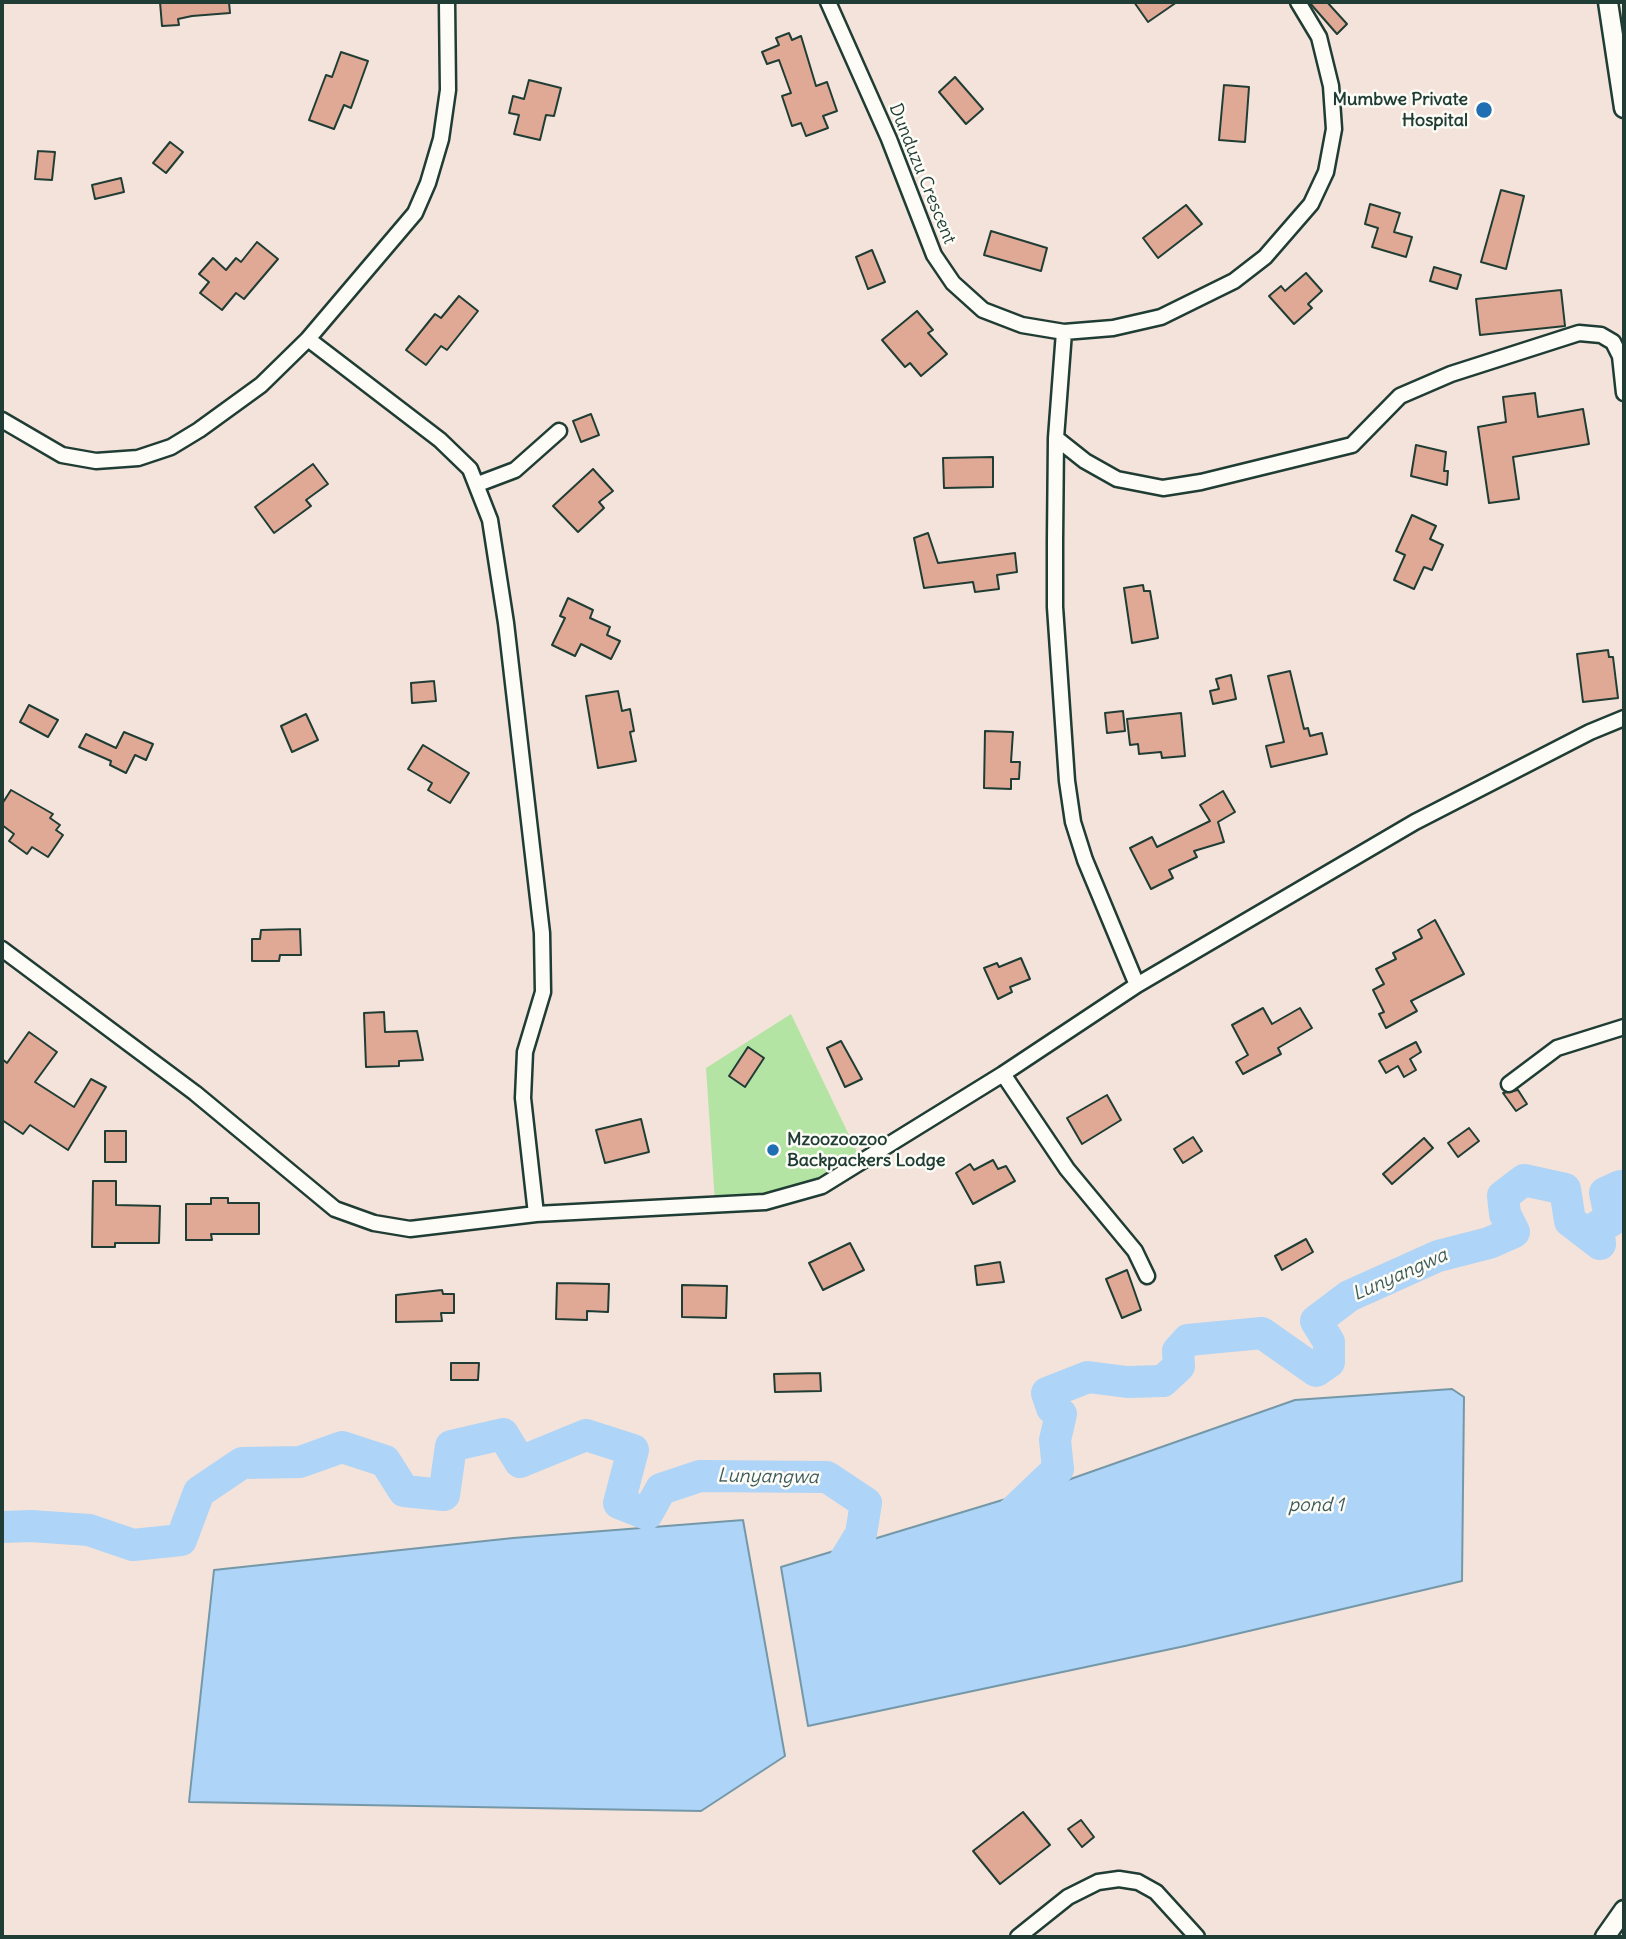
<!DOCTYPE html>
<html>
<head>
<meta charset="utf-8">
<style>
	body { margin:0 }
	#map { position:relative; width:1626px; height:1939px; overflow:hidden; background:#f4e3da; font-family:Delius,sans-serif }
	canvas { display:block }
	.frame { position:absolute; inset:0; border:4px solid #1f3d34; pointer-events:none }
</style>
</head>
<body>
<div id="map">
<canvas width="1626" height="1939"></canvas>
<div class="frame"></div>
</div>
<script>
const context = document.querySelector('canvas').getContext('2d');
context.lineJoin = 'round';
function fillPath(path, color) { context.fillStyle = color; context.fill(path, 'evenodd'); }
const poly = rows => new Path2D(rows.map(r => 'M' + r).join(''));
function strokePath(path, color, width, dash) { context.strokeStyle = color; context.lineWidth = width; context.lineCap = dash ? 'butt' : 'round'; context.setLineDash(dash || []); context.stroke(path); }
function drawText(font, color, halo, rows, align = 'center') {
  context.font = font + ' Delius,sans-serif'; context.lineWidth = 5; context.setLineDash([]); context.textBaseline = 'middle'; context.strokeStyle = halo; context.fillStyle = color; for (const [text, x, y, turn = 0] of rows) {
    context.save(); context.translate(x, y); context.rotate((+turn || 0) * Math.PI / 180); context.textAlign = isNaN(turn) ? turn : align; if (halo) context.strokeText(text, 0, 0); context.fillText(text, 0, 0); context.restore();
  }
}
const green = poly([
	[791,1014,860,1158,811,1185,715,1202,706,1068]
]);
const water = poly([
	[1452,1389,1464,1397,1462,1581,1185,1646,808,1726,781,1567,1062,1482,1295,1400,1452,1389],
	[743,1520,785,1756,701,1811,189,1802,214,1570,513,1538,743,1520]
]);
const river = poly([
	[1015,1518,1012,1513,1058,1469,1055,1440,1061,1414,1052,1408,1047,1393,1088,1377,1127,1382,1163,1381,1179,1366,1178,1351,1188,1340,1262,1333,1316,1371,1329,1362,1329,1342,1316,1321,1349,1296,1438,1256,1489,1243,1514,1232,1505,1214,1503,1196,1524,1180,1565,1189,1570,1221,1600,1244,1598,1226,1611,1221,1605,1193,1620,1186,1624,1188],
	[2,1527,31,1526,89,1530,133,1545,181,1540,199,1492,242,1463,300,1462,342,1447,385,1461,404,1491,444,1495,451,1446,503,1434,520,1462,586,1435,633,1450,619,1503,647,1514,661,1489,700,1476,827,1477,866,1503,861,1534,845,1560,857,1579]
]);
const building = poly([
	[160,2,229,2,230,13,192,16,178,19,179,25,162,26,160,2],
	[1134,2,1177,2,1148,22,1134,2],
	[1309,2,1327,2,1347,24,1337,34,1309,2],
	[789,33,792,40,801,36,816,86,827,82,837,111,823,116,828,128,806,136,801,123,792,126,782,96,791,93,779,60,767,64,762,52,779,45,776,38,789,33],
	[341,52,368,61,351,108,344,105,334,129,309,120,326,75,332,77,341,52],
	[955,77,983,109,966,124,939,92,955,77],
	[529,80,561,88,554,116,546,115,540,140,514,134,519,115,509,113,513,96,524,99,529,80],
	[1224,85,1249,87,1245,142,1219,140,1224,85],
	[170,142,183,152,166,173,153,163,170,142],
	[38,151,55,152,52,180,35,179,38,151],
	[121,178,124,192,95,199,92,185,121,178],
	[1501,190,1524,196,1506,269,1481,262,1501,190],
	[1370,204,1400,213,1394,232,1412,237,1406,257,1372,247,1378,228,1365,224,1370,204],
	[1186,205,1202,224,1158,258,1143,238,1186,205],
	[991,231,1047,248,1041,271,984,255,991,231],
	[257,242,278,259,244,299,236,293,222,310,200,293,209,282,199,274,213,258,226,270,236,258,241,262,257,242],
	[872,250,885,282,868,289,856,257,872,250],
	[1434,267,1461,275,1457,289,1430,281,1434,267],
	[1306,273,1322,291,1308,304,1312,308,1294,324,1269,296,1281,286,1285,291,1306,273],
	[1561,290,1565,326,1480,335,1476,299,1561,290],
	[459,296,478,311,447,350,441,346,426,365,406,350,435,314,441,318,459,296],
	[917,311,933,330,928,333,947,354,921,376,910,363,905,367,882,340,917,311],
	[1535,393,1538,417,1583,409,1589,444,1513,457,1519,499,1489,503,1478,427,1506,422,1503,397,1535,393],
	[591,414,599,435,581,442,573,421,591,414],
	[1416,445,1446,452,1444,471,1448,471,1447,485,1411,476,1416,445],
	[993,457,993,487,944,488,943,458,993,457],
	[313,464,328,484,306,500,311,506,274,533,255,507,313,464],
	[593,469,613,491,599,502,604,508,578,532,553,506,593,469],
	[1412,515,1436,526,1430,539,1443,545,1432,570,1424,567,1414,589,1394,580,1405,555,1396,551,1412,515],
	[928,533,938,563,1015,553,1017,572,997,575,999,589,975,592,973,582,924,588,914,538,928,533],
	[1143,585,1144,591,1150,591,1158,638,1132,643,1124,588,1143,585],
	[568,598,593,610,590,618,610,627,607,635,620,641,611,659,581,644,575,656,552,645,565,618,560,616,568,598],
	[1608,650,1609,657,1613,657,1618,698,1583,702,1577,654,1608,650],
	[1290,671,1304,729,1308,728,1310,736,1322,733,1327,754,1271,767,1266,746,1284,742,1268,676,1290,671],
	[1231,675,1236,699,1213,704,1210,691,1219,689,1216,679,1231,675],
	[434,681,436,701,412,703,411,683,434,681],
	[618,691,622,711,630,709,634,731,630,732,636,761,598,768,586,696,618,691],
	[29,705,58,720,48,737,20,722,29,705],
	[1123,711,1125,731,1107,733,1105,713,1123,711],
	[1181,713,1185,756,1162,758,1161,752,1139,754,1138,744,1130,745,1127,719,1181,713],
	[306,714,318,740,292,752,281,726,306,714],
	[985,731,1013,732,1011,762,1020,762,1019,779,1011,779,1011,789,984,788,985,731],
	[124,732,153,744,146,760,135,755,126,773,110,765,111,761,79,747,86,734,116,748,124,732],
	[423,745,469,773,450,803,428,790,432,783,408,769,423,745],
	[11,790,53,814,50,818,60,825,56,830,63,835,48,857,32,847,27,854,9,841,14,834,2,825,2,804,11,790],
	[1223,791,1235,812,1218,822,1224,842,1194,851,1197,857,1169,870,1173,878,1151,889,1130,848,1152,837,1157,847,1210,821,1200,805,1223,791],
	[1435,920,1464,974,1411,1001,1417,1011,1386,1028,1379,1014,1384,1012,1373,990,1384,984,1376,969,1396,959,1393,953,1422,938,1418,930,1435,920],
	[300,929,301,955,280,955,279,961,252,961,252,939,260,939,261,930,300,929],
	[1021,958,1030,979,1010,987,1012,992,998,999,984,968,997,963,999,967,1021,958],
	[1263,1008,1272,1024,1300,1008,1312,1028,1278,1048,1281,1054,1243,1074,1236,1062,1248,1055,1232,1025,1263,1008],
	[384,1012,385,1032,417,1031,423,1060,399,1061,399,1066,366,1067,364,1013,384,1012],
	[29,1032,57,1052,35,1082,74,1107,91,1079,106,1087,68,1150,30,1125,23,1134,2,1120,2,1059,7,1063,29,1032],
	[841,1041,862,1079,845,1087,827,1048,841,1041],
	[1416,1042,1421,1052,1410,1059,1416,1070,1404,1077,1398,1066,1386,1073,1379,1061,1416,1042],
	[748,1047,764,1058,745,1087,729,1076,748,1047],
	[1518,1090,1527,1104,1516,1111,1503,1093,1518,1090],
	[1107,1095,1121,1120,1082,1144,1067,1118,1107,1095],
	[641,1119,649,1152,605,1163,596,1130,641,1119],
	[1469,1128,1479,1141,1458,1157,1448,1143,1469,1128],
	[105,1131,126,1131,126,1162,105,1162,105,1131],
	[1193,1137,1202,1151,1183,1163,1174,1149,1193,1137],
	[1424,1138,1433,1148,1392,1184,1383,1174,1424,1138],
	[993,1160,998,1169,1006,1166,1015,1181,973,1204,956,1173,970,1164,974,1170,993,1160],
	[93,1181,116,1181,116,1205,160,1206,159,1243,115,1243,115,1247,92,1247,93,1181],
	[211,1198,228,1198,228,1203,259,1203,259,1234,211,1234,212,1240,186,1240,186,1204,211,1204,211,1198],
	[1306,1239,1313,1252,1282,1270,1275,1256,1306,1239],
	[850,1243,864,1270,823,1290,809,1263,850,1243],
	[1000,1262,1004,1282,977,1285,975,1266,1000,1262],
	[1127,1270,1141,1310,1122,1318,1106,1279,1127,1270],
	[557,1283,609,1284,608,1312,587,1311,587,1320,556,1319,557,1283],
	[682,1285,727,1286,726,1318,682,1317,682,1285],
	[442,1290,443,1294,454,1294,454,1313,441,1313,442,1321,396,1322,396,1295,442,1290],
	[451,1363,479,1363,478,1380,451,1380,451,1363],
	[820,1373,821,1391,775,1392,774,1374,820,1373],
	[1023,1812,1050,1845,1000,1884,973,1851,1023,1812],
	[1081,1820,1094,1837,1082,1847,1068,1829,1081,1820]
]);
const minor = poly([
	[447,2,448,90,441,139,428,183,415,213,308,339,440,440,470,469,490,520,506,623,542,933,543,992,525,1052,523,1098,536,1214],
	[828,2,889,139,934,255,953,283,983,310,1022,325,1064,332,1113,328,1161,317,1234,281,1265,257,1311,204,1326,172,1334,129,1331,86,1319,37,1298,2],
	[1064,332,1056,438,1055,540,1055,607,1067,781,1073,822,1085,860,1137,985],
	[2,420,62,455,96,461,138,458,171,447,199,430,261,385,308,339],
	[1056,438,1085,461,1117,479,1163,488,1201,482,1352,445,1400,396,1451,374,1579,333,1601,335,1613,342,1620,356,1624,393],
	[478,484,515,470,559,431],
	[2,949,195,1093,335,1209,374,1223,410,1229,536,1214,765,1202,822,1186,1003,1074,1137,985,1415,822,1590,732,1624,718],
	[1003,1074,1067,1169,1135,1251,1147,1276],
	[1509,1084,1557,1048,1624,1027],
	[1018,1937,1068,1897,1098,1882,1119,1879,1138,1882,1156,1892,1197,1937]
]);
const tertiary = poly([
	[1608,2,1624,108],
	[1605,1937,1624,1910]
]);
const markers = [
	[1484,110,9,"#1f6fb2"],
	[773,1150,7,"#1f6fb2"]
];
const poiNames = [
	["Mumbwe Private",1468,100],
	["Hospital",1468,121],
	["Mzoozoozoo",787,1140,"left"],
	["Backpackers Lodge",787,1161,"left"]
];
const streetNames = [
	["Dunduzu Crescent",922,174,68]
];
const waterNames = [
	["Lunyangwa",1400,1275,-24],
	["Lunyangwa",768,1477,1],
	["pond 1",1316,1506]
];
fillPath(green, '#b4e4a4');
fillPath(water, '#aed4f7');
strokePath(water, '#7598a9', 2);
strokePath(river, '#aed4f7', 32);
fillPath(building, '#dfa996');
strokePath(building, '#1f3d34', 2);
strokePath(minor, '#1f3d34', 19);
strokePath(tertiary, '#1f3d34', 23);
strokePath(minor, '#fdfcf7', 14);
strokePath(tertiary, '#fdfcf7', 18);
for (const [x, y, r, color] of markers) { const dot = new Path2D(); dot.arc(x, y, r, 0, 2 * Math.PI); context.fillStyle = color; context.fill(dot); strokePath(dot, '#fdfcf7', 2.5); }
drawText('bold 18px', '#1f3d34', '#fdfcf7', poiNames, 'right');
drawText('18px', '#1f3d34', '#fdfcf7', streetNames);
drawText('italic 19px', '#3c5b5b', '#fdfcf7', waterNames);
</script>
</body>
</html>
